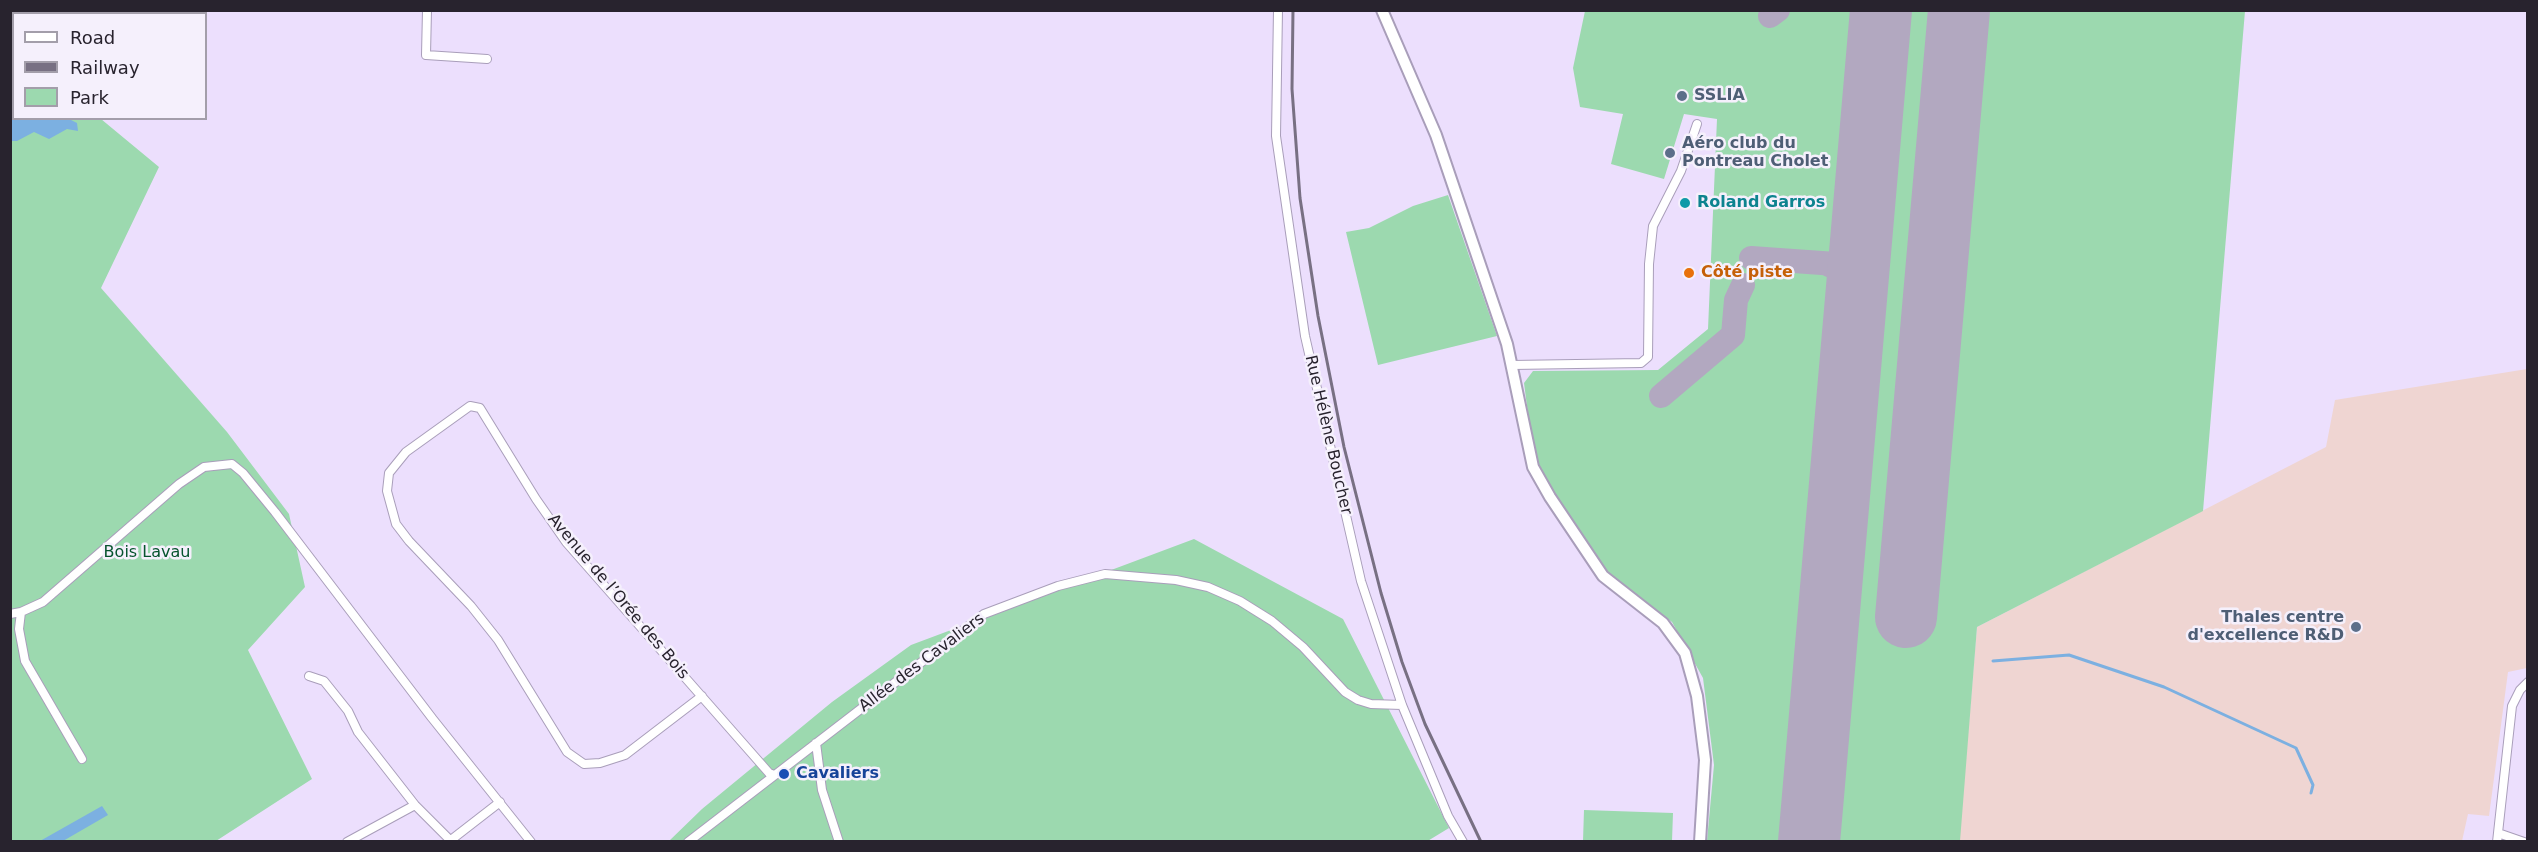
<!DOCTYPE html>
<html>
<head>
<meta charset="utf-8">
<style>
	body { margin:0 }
	#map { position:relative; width:2538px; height:852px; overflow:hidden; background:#ecdffd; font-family:"DejaVu Sans",sans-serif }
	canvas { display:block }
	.frame { position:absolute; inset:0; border:12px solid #28232e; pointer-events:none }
	.legend { position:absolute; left:12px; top:12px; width:195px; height:108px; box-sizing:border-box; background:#f5f0fc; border:2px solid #a39eaa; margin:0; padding:8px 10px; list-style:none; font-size:18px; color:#28232e }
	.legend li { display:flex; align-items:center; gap:12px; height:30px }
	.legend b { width:30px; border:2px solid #a39eaa }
</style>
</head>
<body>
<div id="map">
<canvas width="2538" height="852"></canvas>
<div class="frame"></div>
<ul class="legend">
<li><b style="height:8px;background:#fff"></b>Road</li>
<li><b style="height:8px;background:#787083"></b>Railway</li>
<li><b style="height:16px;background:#9cd9af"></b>Park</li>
</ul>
</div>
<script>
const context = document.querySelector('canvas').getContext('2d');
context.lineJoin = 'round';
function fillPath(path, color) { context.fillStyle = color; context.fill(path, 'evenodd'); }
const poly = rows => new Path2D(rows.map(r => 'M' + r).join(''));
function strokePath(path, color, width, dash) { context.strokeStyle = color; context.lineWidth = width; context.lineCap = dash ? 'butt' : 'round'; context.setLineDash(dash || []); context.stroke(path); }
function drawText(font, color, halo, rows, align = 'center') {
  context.font = font + ' "DejaVu Sans",sans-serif'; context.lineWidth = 5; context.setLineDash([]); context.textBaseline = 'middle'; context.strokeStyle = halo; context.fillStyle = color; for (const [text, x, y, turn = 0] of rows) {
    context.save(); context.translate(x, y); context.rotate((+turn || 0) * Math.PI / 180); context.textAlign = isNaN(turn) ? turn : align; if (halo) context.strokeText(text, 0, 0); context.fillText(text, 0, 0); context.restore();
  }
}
const industrial = poly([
	[2527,369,2527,668,2508,672,2489,816,2468,814,2462,841,1959,842,1977,627,2326,447,2335,400]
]);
const green = poly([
	[10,11,49,11,47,13,14,14,14,118,101,119,159,167,101,288,227,432,289,514,305,587,248,650,312,779,216,841,11,841],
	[1585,11,2245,11,2203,511,1977,627,1960,841,1707,841,1714,765,1703,678,1672,622,1612,578,1541,474,1532,445,1524,383,1533,371,1658,370,1708,329,1717,119,1684,114,1664,179,1611,164,1623,114,1580,107,1573,68],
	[1448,195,1497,336,1378,365,1346,232,1369,228,1413,206],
	[1194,539,1343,619,1449,828,1426,842,668,842,702,809,832,702,911,645],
	[1584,810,1673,813,1672,841,1583,841]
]);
const water = poly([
	[13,91,14,118,69,119,77,123,78,131,67,129,49,139,34,132,17,141,11,141,10,93],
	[102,806,108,815,63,841,40,841]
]);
const stream = poly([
	[1993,661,2069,655,2164,687,2296,748,2313,785,2311,793]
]);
const taxiway = poly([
	[1770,16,1778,10],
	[1751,258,1836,264,1853,254,1860,239],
	[1829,265,1840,269,1849,277,1855,299],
	[1661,396,1733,335,1736,300,1743,285]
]);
const runway = poly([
	[1906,617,1959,10],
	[1809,842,1881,10]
]);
const street = poly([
	[427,10,426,55,487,59],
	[1278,10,1276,136,1305,336,1361,581,1402,705,1448,816,1463,842],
	[1512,365,1641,363,1648,357,1649,264,1653,226,1681,171,1697,124],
	[21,612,19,629,25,661,82,759],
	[10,614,21,612,43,602,179,484,204,467,232,464,243,473,275,512,432,718,531,842],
	[309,676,324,681,348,711,358,732,415,805,452,842],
	[702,696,625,755,600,763,584,764,567,752,498,640,471,606,409,541,396,524,387,491,389,473,406,452,470,406,480,408,536,499,566,542,769,773,774,775],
	[816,743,822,790,839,842],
	[2498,833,2524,842],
	[451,840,500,802],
	[347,842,415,805],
	[688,842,984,614,1058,586,1105,574,1176,580,1208,587,1240,601,1272,621,1303,647,1345,692,1358,700,1371,704,1402,705],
	[2497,842,2512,706,2520,690,2528,682]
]);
const secondary = poly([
	[1382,10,1436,135,1507,344,1533,467,1550,497,1603,576,1663,623,1685,653,1697,696,1705,760,1700,842]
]);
const rail = poly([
	[1293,10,1292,89,1300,198,1318,316,1344,447,1381,593,1402,662,1425,724,1481,842]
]);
const markers = [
	[1682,96,6,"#5c6f8a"],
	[1670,153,6,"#5c6f8a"],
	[1685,203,6,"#0f9aa8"],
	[1689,273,6,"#e8710a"],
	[2356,627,6,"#5c6f8a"],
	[784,774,6,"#1a4fb4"]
];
const serviceNames = [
	["SSLIA",1694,96],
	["Aéro club du",1682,144],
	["Pontreau Cholet",1682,162],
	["Thales centre",2344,618,"right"],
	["d'excellence R&D",2344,636,"right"]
];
const cultureNames = [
	["Roland Garros",1697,203]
];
const foodNames = [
	["Côté piste",1701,273]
];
const streetNames = [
	["Rue Hélène Boucher",1328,435,77],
	["Avenue de l’Orée des Bois",618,597,50],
	["Allée des Cavaliers",922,663,-37]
];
const parkNames = [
	["Bois Lavau",147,553]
];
const transitNames = [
	["Cavaliers",796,774]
];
fillPath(industrial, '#efd5d2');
fillPath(green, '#9cd9af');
fillPath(water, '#7cb0e1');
strokePath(stream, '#7cb0e1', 3);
strokePath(taxiway, '#b2a8c0', 24);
strokePath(runway, '#b2a8c0', 62);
strokePath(street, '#a99eba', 10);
strokePath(secondary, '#a99eba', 14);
strokePath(street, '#fff', 8);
strokePath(secondary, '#fff', 10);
strokePath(rail, '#787083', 3);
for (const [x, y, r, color] of markers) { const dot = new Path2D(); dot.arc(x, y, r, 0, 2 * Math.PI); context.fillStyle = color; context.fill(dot); strokePath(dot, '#f5f0fc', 2); }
drawText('bold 16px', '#4e5e75', '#f5f0fc', serviceNames, 'left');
drawText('bold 16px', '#0d838f', '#f5f0fc', cultureNames, 'left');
drawText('bold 16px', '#c56008', '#f5f0fc', foodNames, 'left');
drawText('16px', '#28232e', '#f5f0fc', streetNames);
drawText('16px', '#06542e', '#f5f0fc', parkNames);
drawText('bold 16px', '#164399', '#f5f0fc', transitNames, 'left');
</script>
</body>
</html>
